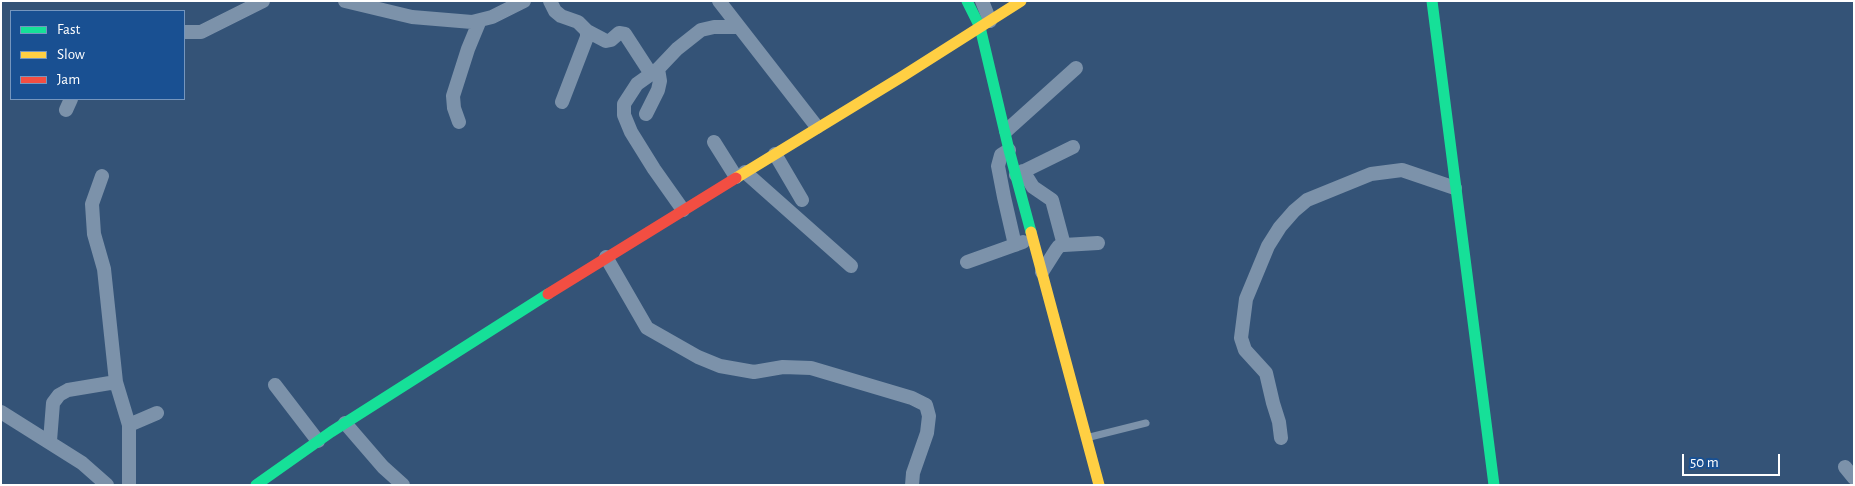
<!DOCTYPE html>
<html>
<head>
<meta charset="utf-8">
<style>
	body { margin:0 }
	#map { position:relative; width:1855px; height:486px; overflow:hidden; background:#345377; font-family:"Alegreya Sans",sans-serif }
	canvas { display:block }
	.frame { position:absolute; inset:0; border:2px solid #fff; pointer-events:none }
	.legend { position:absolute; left:10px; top:10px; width:175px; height:90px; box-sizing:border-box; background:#195092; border:1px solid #7596be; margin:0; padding:6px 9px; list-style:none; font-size:15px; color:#fff }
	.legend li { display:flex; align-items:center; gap:10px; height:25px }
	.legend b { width:25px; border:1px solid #7596be }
	.scale { position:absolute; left:1682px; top:454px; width:98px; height:22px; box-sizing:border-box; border:2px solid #fff; border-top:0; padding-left:6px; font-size:15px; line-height:18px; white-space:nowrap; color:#fff; -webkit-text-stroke:4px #195092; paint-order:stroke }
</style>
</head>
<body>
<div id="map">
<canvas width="1855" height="486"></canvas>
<div class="frame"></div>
<ul class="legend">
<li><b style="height:6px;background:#16e098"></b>Fast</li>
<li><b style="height:6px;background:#ffcf43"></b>Slow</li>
<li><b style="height:6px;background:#f24e42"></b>Jam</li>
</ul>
<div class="scale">50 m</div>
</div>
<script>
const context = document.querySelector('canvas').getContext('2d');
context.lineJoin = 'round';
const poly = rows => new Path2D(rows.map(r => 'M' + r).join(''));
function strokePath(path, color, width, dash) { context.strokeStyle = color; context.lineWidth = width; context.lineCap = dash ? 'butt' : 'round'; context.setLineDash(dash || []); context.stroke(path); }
const lane = poly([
	[1086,438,1146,423]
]);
const street = poly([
	[345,1,412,17,472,22,492,17,524,1],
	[550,1,555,11,561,16,578,22,587,31,587,37,562,102],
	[719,1,817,127],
	[982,1,990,21],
	[587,31,606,41,611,40,619,33,625,34,651,74],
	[184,32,201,32,263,1],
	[66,110,71,99],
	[646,114,658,90,660,81,658,69],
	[459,122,454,108,453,96,468,49,480,20],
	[1006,131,1076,68],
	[714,142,736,177],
	[1009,150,1001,155,998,166,1004,197,1015,245],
	[775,154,802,200],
	[1023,171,1033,187,1052,200,1064,245],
	[745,172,851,266],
	[1016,175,1073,147],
	[102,176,92,204,94,234,104,269,116,382,129,425,129,485],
	[683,210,654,169,631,132,624,115,624,104,637,84,658,69,677,49,701,30,714,27,739,27],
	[606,257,647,328,698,357,720,366,754,372,783,367,811,368,912,398,926,405,929,416,927,433,913,473,912,485],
	[967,262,1023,242],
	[1042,272,1056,250,1059,246,1064,245,1098,243],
	[275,385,318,441],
	[1,412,82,463,107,485],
	[345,423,383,467,403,485],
	[129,425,157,413],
	[1281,438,1279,422,1273,403,1266,373,1245,350,1241,338,1246,299,1268,246,1280,227,1294,211,1307,200,1371,174,1402,170,1455,188],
	[50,441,53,403,59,395,68,390,116,382],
	[1845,467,1854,478]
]);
const fast = poly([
	[967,1,980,27,1009,150,1031,232],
	[1432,1,1494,485],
	[256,485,331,432,548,294]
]);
const slow = poly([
	[736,178,903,76,1021,1],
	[1031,232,1099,485]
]);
const jam = poly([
	[548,294,736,178]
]);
strokePath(lane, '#7c92aa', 7);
strokePath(street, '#7c92aa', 14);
strokePath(fast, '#16e098', 11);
strokePath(slow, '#ffcf43', 11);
strokePath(jam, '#f24e42', 11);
</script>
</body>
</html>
